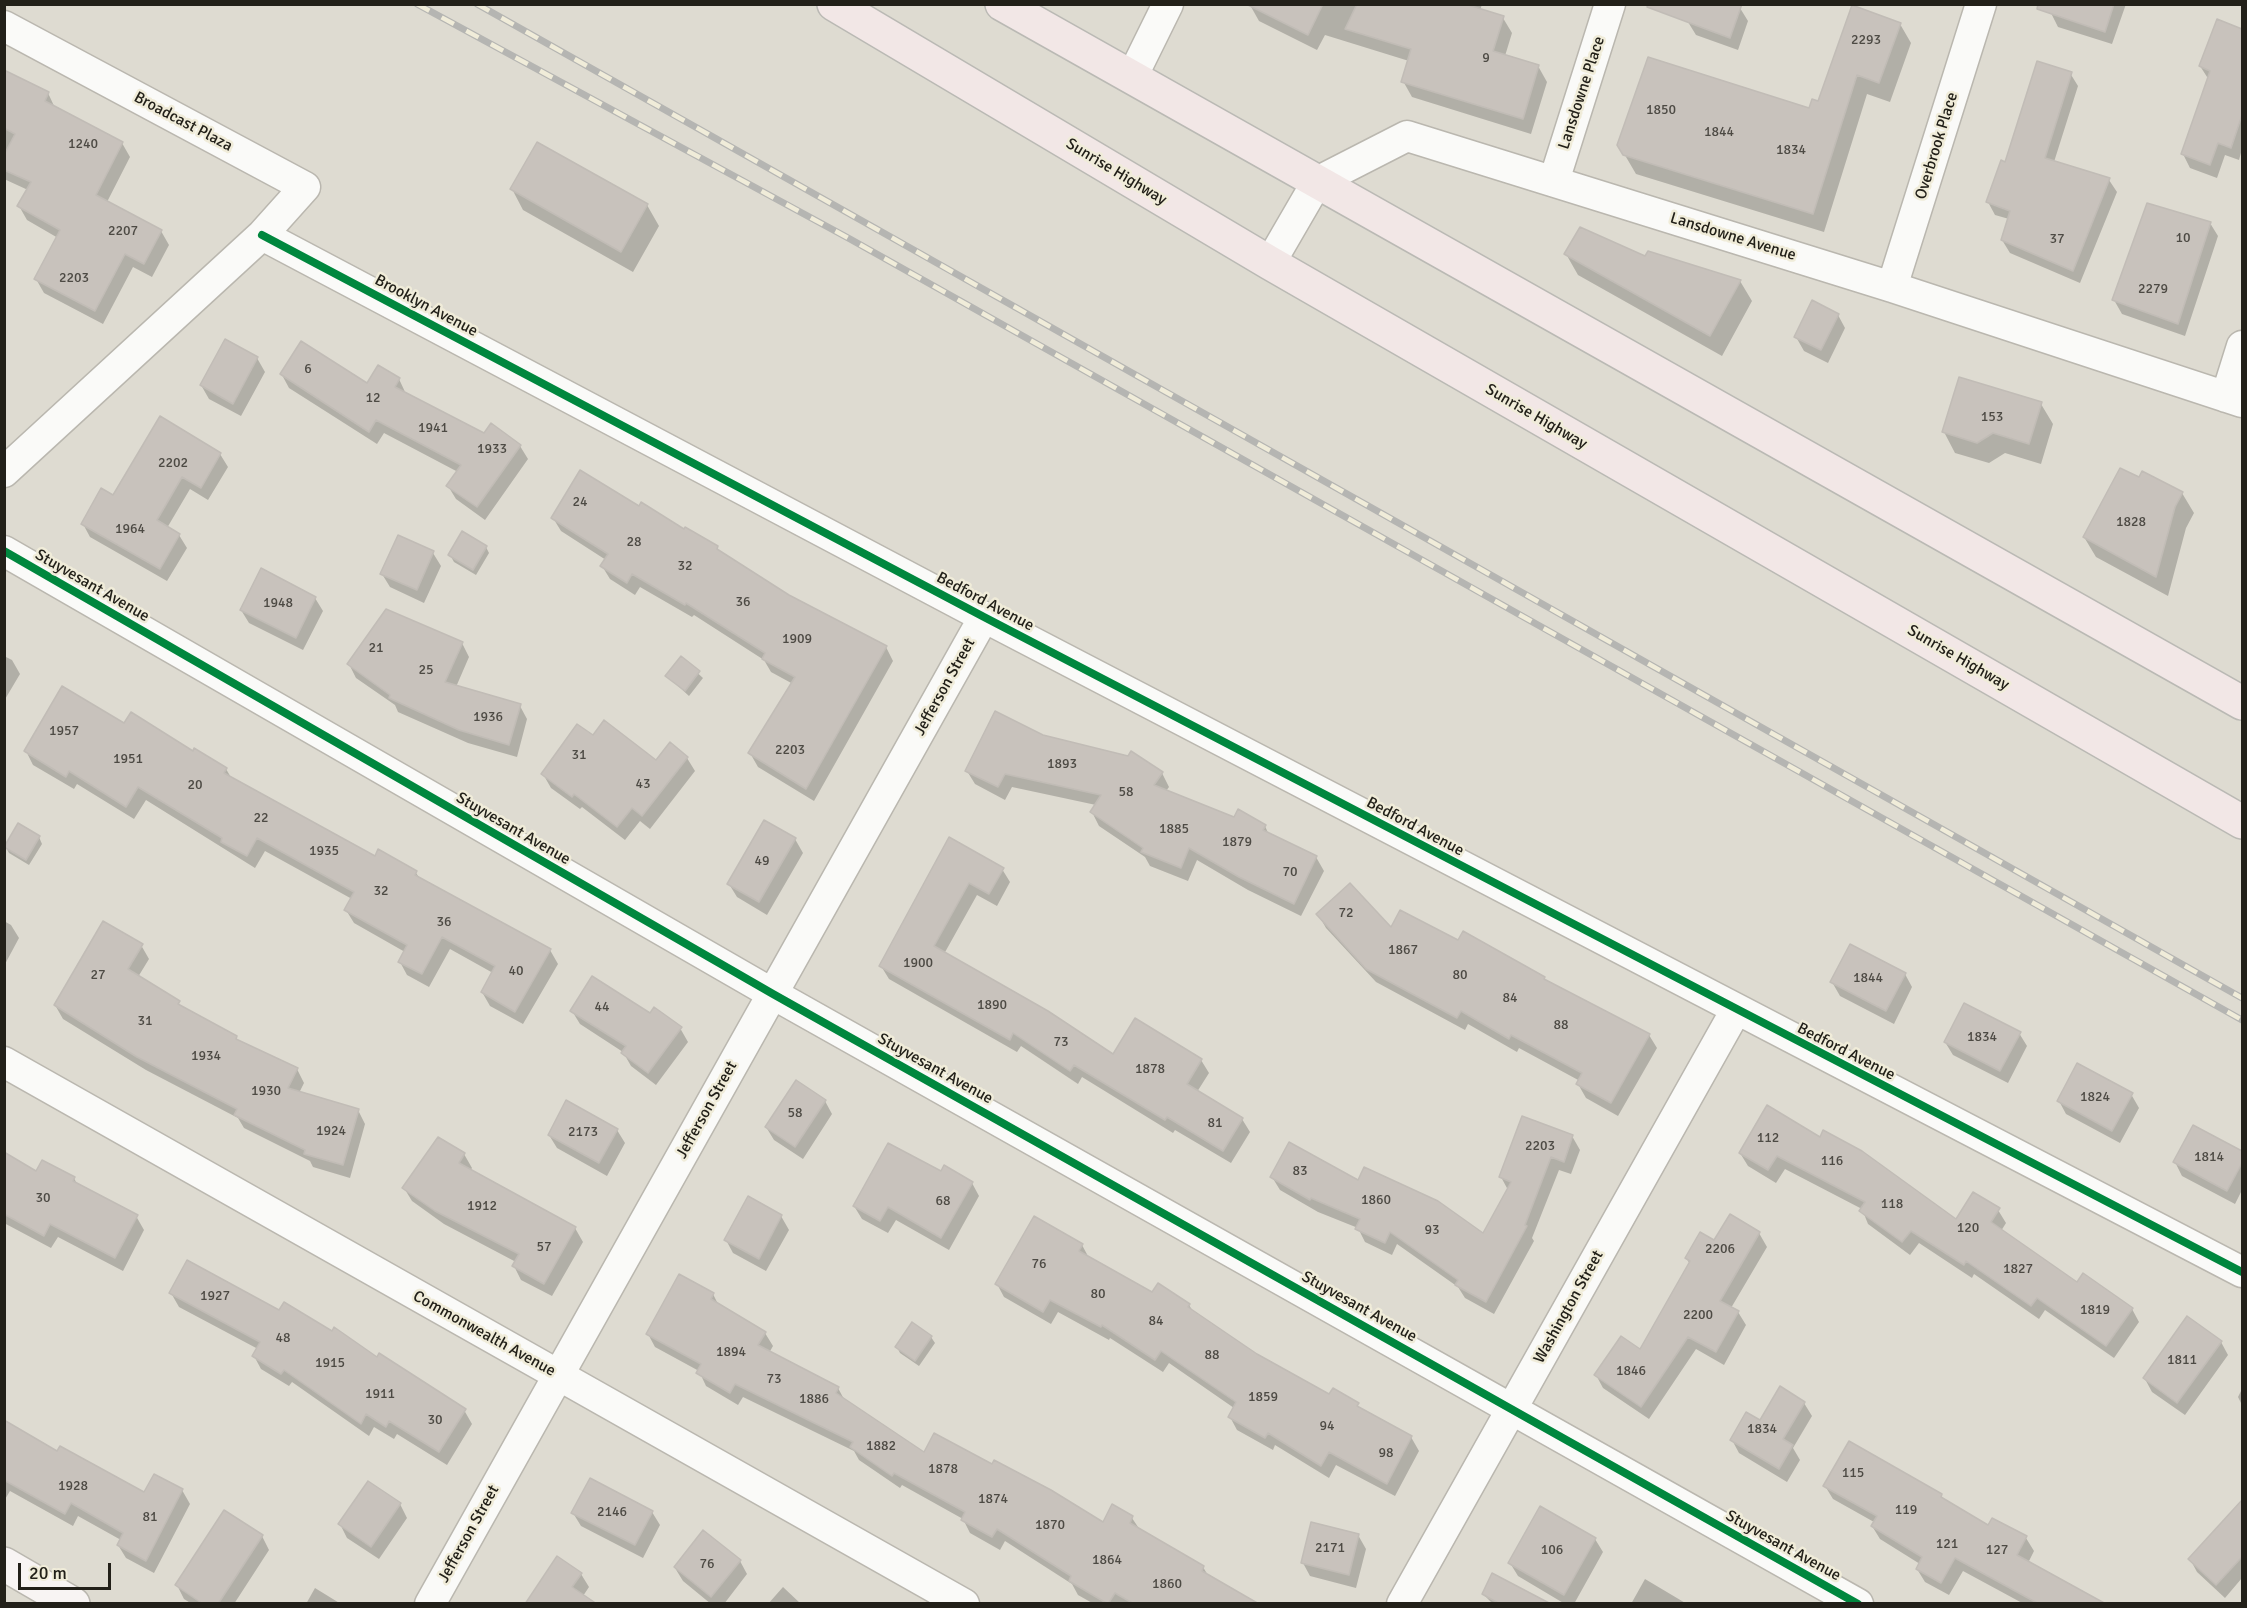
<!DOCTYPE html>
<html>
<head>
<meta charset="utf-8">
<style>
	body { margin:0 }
	#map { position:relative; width:2247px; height:1608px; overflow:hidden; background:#dedbd1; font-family:Signika,sans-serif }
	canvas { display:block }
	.frame { position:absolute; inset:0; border:6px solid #222019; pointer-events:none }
	.scale { position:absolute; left:18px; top:1563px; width:93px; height:27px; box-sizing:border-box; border:3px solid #222019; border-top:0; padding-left:8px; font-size:18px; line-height:21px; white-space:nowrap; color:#222019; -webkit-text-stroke:4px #f0ecd9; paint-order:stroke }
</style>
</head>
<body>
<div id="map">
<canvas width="2247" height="1608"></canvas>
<div class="frame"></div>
<div class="scale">20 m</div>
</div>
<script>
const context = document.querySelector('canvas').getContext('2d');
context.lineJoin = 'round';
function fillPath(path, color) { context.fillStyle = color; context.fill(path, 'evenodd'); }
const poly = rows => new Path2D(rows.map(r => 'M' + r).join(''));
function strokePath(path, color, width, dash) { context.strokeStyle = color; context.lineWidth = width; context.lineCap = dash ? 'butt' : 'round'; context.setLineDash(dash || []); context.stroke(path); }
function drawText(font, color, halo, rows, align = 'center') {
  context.font = font + ' Signika,sans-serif'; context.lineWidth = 5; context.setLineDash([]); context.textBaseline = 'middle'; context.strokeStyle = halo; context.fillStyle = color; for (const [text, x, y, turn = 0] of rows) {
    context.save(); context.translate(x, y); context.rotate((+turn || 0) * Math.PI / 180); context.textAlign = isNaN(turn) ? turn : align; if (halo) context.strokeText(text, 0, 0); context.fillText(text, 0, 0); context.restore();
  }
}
const shadow = poly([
	[1482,4,1480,11,1503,18,1512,33,1505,56,1538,66,1547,82,1531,134,1412,97,1403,81,1409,61,1325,35,1317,50,1259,21,1250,5],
	[2053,4,2126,4,2112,44,2058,27,2051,13],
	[1740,8,1748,21,1738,50,1696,35,1688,22],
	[2218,21,2242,31,2242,149,2239,160,2225,155,2217,178,2190,168,2183,154,2209,80,2200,66],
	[1900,24,1911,43,1890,102,1867,94,1824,232,1636,174,1619,145,1810,110],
	[4,71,48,93,55,108,122,143,130,157,107,202,161,231,169,245,152,277,133,267,103,324,44,293,36,279,58,238,27,220,19,206,28,190,4,179],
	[2070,73,2078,86,2054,162,2109,180,2117,192,2080,283,2010,253,2002,240,2009,219,1995,215,1988,202,2006,164],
	[512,189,647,205,659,226,633,272,523,210],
	[2210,223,2218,236,2185,336,2122,314,2114,300],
	[1566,254,1646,258,1740,281,1752,301,1722,356,1578,275],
	[1838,315,1845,328,1828,363,1804,351,1796,337],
	[257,358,265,372,241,416,209,399,201,385],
	[282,375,368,385,399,379,406,394,485,434,520,446,528,459,485,520,456,499,448,486,458,472,384,433,377,444,289,388],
	[2041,404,2053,424,2041,464,2005,453,1989,463,1955,453,1944,432],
	[220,454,228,467,208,500,190,489,167,528,179,535,187,548,167,581,90,537,83,524,113,497],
	[2139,479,2182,493,2194,513,2186,528,2168,596,2096,557,2084,537],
	[639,508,717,547,720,553,789,596,886,647,893,661,814,801,758,767,750,753,793,684,771,672,764,660,694,615,692,617,640,587,635,595,610,579,602,566,606,560,561,531,553,518],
	[486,547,489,553,476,575,454,562,450,555],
	[433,553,441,566,424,603,390,587,382,574],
	[315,598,323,611,303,650,249,623,241,610],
	[462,643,469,657,456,687,520,706,527,719,517,757,468,743,398,712,395,705,356,678,349,664],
	[4,656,12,660,20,674,4,701],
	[681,658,703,678,689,696,667,676],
	[125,725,226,769,232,779,375,858,379,851,416,873,421,880,550,950,558,964,523,1024,490,1006,482,992,493,973,450,949,429,987,407,975,400,962,405,952,354,923,346,910,352,899,265,851,255,868,146,800,134,819,77,784,74,789,33,765,26,751],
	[594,737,656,762,687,758,695,771,650,829,640,821,625,840,582,807,580,809,551,788,543,774],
	[1043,737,1162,773,1169,787,1166,791,1234,819,1265,826,1269,835,1316,857,1324,871,1301,916,1248,890,1197,860,1188,881,1150,866,1145,857,1099,826,1092,812,1096,805,1012,787,1005,800,975,784,967,771],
	[39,837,42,844,29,865,9,853,5,846],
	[795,839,803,853,767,915,737,897,729,884],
	[950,839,1002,869,1010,882,997,906,977,895,944,954,1113,1057,1201,1060,1209,1073,1197,1092,1242,1119,1250,1132,1231,1163,1175,1130,1173,1133,1082,1077,1078,1084,1021,1046,1017,1052,889,979,881,966],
	[1318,914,1392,930,1544,978,1546,982,1649,1035,1657,1048,1618,1116,1586,1098,1578,1084,1580,1081,1519,1048,1517,1052,1468,1024,1465,1030,1376,982,1326,928],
	[4,921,11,925,19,938,4,966],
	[141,945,149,959,138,977,178,1002,182,1008,236,1037,238,1042,297,1069,304,1083,299,1093,358,1110,365,1124,350,1178,313,1167,310,1161,244,1128,238,1118,146,1070,63,1019,55,1005],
	[1905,974,1912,987,1894,1024,1840,996,1832,982],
	[572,1011,651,1015,680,1028,688,1042,656,1085,631,1066,623,1052,580,1024],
	[2019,1033,2027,1046,2008,1083,1953,1055,1945,1042],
	[2131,1094,2139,1108,2120,1143,2066,1114,2059,1101],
	[825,1101,832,1114,803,1159,774,1140,766,1127],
	[1768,1107,1956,1221,1998,1210,2006,1223,2001,1231,2077,1284,2132,1309,2139,1322,2114,1358,2045,1310,2039,1319,1974,1274,1972,1278,1919,1243,1910,1255,1868,1224,1862,1209,1785,1169,1776,1183,1748,1166,1740,1153],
	[2194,1127,2242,1153,2242,1190,2235,1204,2182,1176,2175,1162],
	[617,1130,625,1143,607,1176,557,1148,549,1135],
	[1572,1136,1580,1150,1571,1174,1559,1170,1532,1238,1534,1241,1494,1314,1465,1298,1458,1287,1397,1244,1392,1255,1365,1242,1358,1228,1318,1212,1280,1190,1272,1177,1359,1182,1484,1236,1508,1190,1501,1177],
	[438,1139,464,1154,472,1168,470,1171,575,1228,583,1242,552,1296,521,1280,514,1266,516,1262,444,1224,412,1201,404,1188],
	[4,1153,37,1173,74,1178,78,1186,136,1216,144,1230,123,1271,58,1237,51,1248,4,1223],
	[941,1173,972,1183,979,1196,949,1250,896,1220,888,1233,862,1219,854,1206],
	[781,1216,789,1230,766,1271,733,1253,726,1240],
	[1759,1233,1767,1247,1731,1308,1738,1312,1746,1325,1724,1365,1696,1349,1649,1419,1603,1388,1596,1375,1641,1351,1690,1264,1686,1258,1715,1242],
	[1082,1245,1089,1258,1153,1294,1189,1305,1194,1313,1256,1356,1329,1396,1357,1404,1361,1410,1411,1437,1419,1451,1395,1496,1336,1465,1329,1478,1275,1445,1273,1450,1237,1430,1230,1417,1234,1408,1169,1363,1163,1372,1110,1338,1109,1340,1058,1312,1051,1324,1004,1297,997,1284],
	[171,1293,280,1312,332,1333,464,1410,472,1424,447,1465,397,1434,394,1439,374,1427,369,1436,292,1382,289,1386,261,1369,254,1356,258,1349,179,1307],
	[713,1294,719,1306,765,1333,773,1346,769,1353,838,1388,845,1401,924,1454,1103,1524,1132,1518,1140,1530,1203,1567,1209,1577,1256,1604,1094,1604,1078,1595,1072,1584,1005,1541,1000,1550,970,1533,963,1519,902,1485,900,1488,859,1460,854,1451,743,1397,738,1405,706,1386,699,1371,655,1347,648,1334],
	[931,1337,935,1343,919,1366,900,1353,897,1347],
	[2221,1342,2228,1355,2185,1415,2152,1392,2145,1379],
	[2242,1389,2242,1405,2238,1397],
	[1804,1403,1812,1416,1793,1448,1800,1460,1787,1482,1739,1453,1732,1440,1761,1422],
	[4,1422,57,1453,145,1495,155,1476,182,1490,190,1504,154,1573,126,1558,118,1545,121,1540,78,1516,73,1526,10,1491,4,1501],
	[1825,1486,1941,1495,1944,1500,1989,1527,1993,1520,2026,1538,2034,1551,2028,1563,2099,1604,2024,1604,1963,1571,1949,1595,1925,1582,1917,1569,1920,1564,1880,1539,1872,1526,1874,1522,1833,1499],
	[400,1504,407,1518,379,1559,347,1538,340,1524],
	[652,1512,660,1525,643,1558,581,1526,573,1513],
	[2234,1512,2242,1520,2242,1578,2225,1598,2197,1572,2190,1559],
	[1358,1535,1366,1549,1356,1588,1310,1576,1303,1563],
	[262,1536,269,1550,234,1604,192,1604,184,1599,177,1585],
	[1595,1539,1603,1552,1574,1604,1565,1604,1518,1576,1510,1563],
	[740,1561,747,1574,724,1604,711,1604,683,1581,675,1568],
	[581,1574,589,1587,583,1596,526,1604],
	[1645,1579,1687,1604,1631,1604],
	[783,1587,801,1604,768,1604],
	[315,1588,341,1604,306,1604],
	[1483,1594,1517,1604,1493,1604]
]);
const building = poly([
	[1246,4,1323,4,1308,35,1246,4],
	[1357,4,1465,4,1504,16,1493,51,1539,65,1523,119,1401,82,1411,49,1345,29,1357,4],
	[1648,4,1742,4,1730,38,1647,7,1648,4],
	[2038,4,2114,4,2105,32,2037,9,2038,4],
	[1852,5,1901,23,1879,83,1857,75,1813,214,1623,155,1617,145,1648,57,1809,108,1812,99,1818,101,1852,5],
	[2217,19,2242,29,2242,115,2231,148,2218,143,2210,165,2181,154,2210,71,2199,66,2217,19],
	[2037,61,2072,72,2045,158,2110,178,2073,271,2001,240,2010,211,1986,202,2001,160,2005,162,2037,61],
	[4,70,49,92,45,101,123,142,96,195,162,230,144,264,125,254,95,311,34,279,60,230,17,206,31,182,4,170,4,155,15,134,4,128,4,70],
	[537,142,648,204,621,252,510,189,537,142],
	[2147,203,2211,222,2178,324,2112,300,2147,203],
	[1580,227,1645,256,1648,251,1741,280,1710,336,1564,254,1580,227],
	[1812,300,1839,314,1821,350,1794,337,1812,300],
	[225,339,258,357,233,404,200,385,225,339],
	[301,341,367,383,378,365,400,378,395,387,484,433,491,423,521,445,477,507,446,486,461,465,376,420,369,432,280,374,301,341],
	[1959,377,2042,402,2029,444,1993,433,1977,443,1942,432,1959,377],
	[160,416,221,453,201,488,182,477,157,520,180,534,160,569,81,524,101,488,113,495,160,416],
	[2120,468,2139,477,2142,471,2183,492,2175,507,2156,577,2083,537,2120,468],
	[580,470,639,506,641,502,684,529,685,527,718,546,717,549,789,595,887,646,806,789,748,753,795,677,762,659,765,653,686,603,685,605,632,574,627,583,600,566,608,554,551,518,580,470],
	[462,531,487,546,473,570,448,555,462,531],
	[398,535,434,551,417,590,380,574,398,535],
	[261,568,316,597,296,638,240,610,261,568],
	[386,609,463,642,445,682,521,704,509,745,459,730,389,698,390,695,347,664,386,609],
	[681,656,700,671,685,691,665,676,681,656],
	[62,686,124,723,131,712,193,751,194,748,227,768,224,773,375,856,378,849,417,871,415,875,551,949,515,1012,481,992,495,966,442,937,422,974,398,962,407,945,344,910,354,892,257,838,247,856,221,842,222,838,138,787,126,807,69,771,66,777,24,751,62,686],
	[995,711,1043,735,1128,756,1131,751,1163,772,1154,785,1234,817,1238,809,1266,825,1263,830,1317,856,1294,904,1239,877,1189,848,1181,868,1141,852,1143,848,1090,812,1101,795,1005,774,998,787,965,771,995,711],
	[604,720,656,760,670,742,688,757,642,816,632,808,617,827,574,794,572,797,541,774,577,724,593,735,604,720],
	[764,820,796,838,759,902,727,884,764,820],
	[18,823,40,836,26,860,4,847,18,823],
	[949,837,1004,868,989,894,969,883,934,946,1048,1011,1113,1054,1135,1018,1202,1059,1187,1084,1243,1118,1223,1151,1167,1117,1165,1120,1074,1065,1070,1071,1013,1033,1010,1040,879,966,949,837],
	[1350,883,1391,927,1400,910,1458,940,1463,931,1545,977,1544,979,1650,1034,1611,1103,1576,1084,1582,1073,1511,1035,1509,1039,1461,1011,1457,1018,1366,969,1316,914,1350,883],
	[103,921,143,944,128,969,180,1001,178,1004,237,1036,236,1039,298,1068,288,1088,359,1109,343,1165,304,1154,305,1150,234,1115,237,1109,137,1057,54,1005,103,921],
	[1850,944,1906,973,1886,1011,1830,982,1850,944],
	[592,976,650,1013,654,1007,682,1027,648,1073,621,1053,626,1046,570,1011,592,976],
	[1964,1003,2021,1032,2000,1071,1944,1042,1964,1003],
	[2077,1063,2133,1093,2112,1131,2057,1101,2077,1063],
	[796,1080,826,1100,795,1147,765,1127,796,1080],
	[566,1100,618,1129,599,1163,548,1135,566,1100],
	[1767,1105,1820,1137,1823,1130,1862,1151,1956,1219,1973,1192,2000,1208,1991,1222,2077,1282,2083,1273,2133,1308,2106,1346,2037,1298,2031,1306,1966,1261,1964,1265,1911,1231,1902,1242,1859,1211,1865,1202,1777,1156,1768,1170,1739,1153,1767,1105],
	[1522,1116,1573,1135,1564,1162,1551,1157,1525,1225,1527,1226,1486,1302,1455,1285,1458,1280,1390,1232,1385,1243,1355,1229,1360,1219,1311,1198,1310,1200,1270,1177,1289,1142,1358,1180,1364,1167,1438,1201,1483,1233,1511,1182,1499,1177,1522,1116],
	[2193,1125,2242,1151,2242,1163,2227,1191,2173,1162,2193,1125],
	[438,1137,465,1153,459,1163,576,1227,544,1284,512,1266,519,1254,435,1211,402,1188,438,1137],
	[888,1143,941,1171,944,1165,973,1182,941,1238,888,1207,880,1221,853,1206,888,1143],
	[4,1152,36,1171,42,1160,75,1177,73,1181,138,1215,115,1258,50,1224,44,1236,4,1214,4,1152],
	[748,1196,782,1215,759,1259,724,1240,748,1196],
	[1730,1214,1760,1232,1720,1301,1739,1311,1716,1352,1688,1337,1641,1407,1594,1375,1621,1336,1640,1349,1690,1261,1685,1258,1700,1232,1714,1240,1730,1214],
	[1034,1216,1083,1244,1079,1251,1152,1292,1158,1283,1190,1304,1188,1307,1257,1354,1329,1394,1333,1388,1359,1403,1357,1406,1412,1436,1387,1484,1329,1452,1321,1466,1268,1433,1265,1438,1228,1417,1236,1402,1161,1351,1155,1360,1102,1325,1101,1327,1050,1300,1043,1312,995,1284,1034,1216],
	[187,1260,279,1310,284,1302,332,1331,334,1327,377,1357,379,1353,466,1409,439,1452,389,1421,386,1427,366,1414,361,1424,284,1370,281,1374,252,1356,260,1342,169,1293,187,1260],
	[679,1274,714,1293,711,1299,766,1332,758,1345,839,1387,836,1393,924,1452,934,1433,992,1464,994,1460,1051,1490,1103,1522,1112,1504,1133,1516,1130,1523,1204,1566,1202,1571,1259,1604,1134,1604,1115,1593,1108,1604,1069,1581,1071,1576,997,1529,992,1537,961,1520,965,1512,894,1473,892,1476,850,1447,853,1442,735,1384,730,1393,696,1373,701,1364,646,1334,679,1274],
	[2187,1316,2222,1341,2177,1403,2143,1378,2187,1316],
	[912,1322,932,1336,915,1361,895,1347,912,1322],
	[1780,1386,1805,1402,1783,1439,1793,1445,1779,1469,1730,1440,1746,1412,1760,1420,1780,1386],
	[4,1420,57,1451,60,1446,144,1492,154,1474,183,1489,146,1561,117,1545,123,1533,71,1503,65,1514,4,1480,4,1420],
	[1849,1441,1942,1494,1941,1497,1988,1525,1992,1518,2027,1536,2017,1555,2106,1604,2039,1604,1955,1558,1941,1583,1916,1569,1922,1557,1871,1526,1877,1516,1823,1486,1849,1441],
	[590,1478,653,1511,635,1545,571,1513,590,1478],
	[368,1481,401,1503,371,1547,338,1524,368,1481],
	[2242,1500,2242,1557,2216,1585,2188,1559,2242,1500],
	[1540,1506,1596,1538,1564,1595,1508,1563,1540,1506],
	[224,1510,263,1535,218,1604,203,1604,175,1585,224,1510],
	[1311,1522,1359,1534,1349,1575,1301,1563,1311,1522],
	[703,1530,741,1560,711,1597,674,1567,703,1530],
	[557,1556,582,1573,572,1587,597,1604,525,1604,557,1556],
	[1492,1573,1551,1604,1500,1604,1482,1594,1492,1573]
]);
const street = poly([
	[4,26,305,187,262,235,4,472],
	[1132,77,1168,4],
	[1554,181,1610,4],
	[262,235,984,617,2242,1272],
	[1270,263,1317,182,1407,136,1892,287,2242,402],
	[1892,287,1981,4],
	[2226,397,2242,346],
	[4,551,773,994,1858,1604],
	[4,1062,964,1604],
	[430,1604,984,617],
	[1402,1604,1736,1010]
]);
const secondary = poly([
	[4,1564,73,1604]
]);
const highway = poly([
	[834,4,1270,263,2242,822],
	[1002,4,2242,703]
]);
const rail = poly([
	[417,4,850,239,2242,1020],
	[477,4,2242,998]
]);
const cycleway = poly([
	[262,235,984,617,2242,1272],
	[4,551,773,994,1858,1604]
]);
const numberNames = [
	["2293",1866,40],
	["9",1486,58],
	["1850",1661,110],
	["1844",1719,132],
	["1240",83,144],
	["1834",1791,150],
	["2207",123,231],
	["10",2183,238],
	["37",2057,239],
	["2203",74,278],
	["2279",2153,289],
	["6",308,369],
	["12",373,398],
	["153",1992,417],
	["1941",433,428],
	["1933",492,449],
	["2202",173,463],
	["24",580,502],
	["1828",2131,522],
	["1964",130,529],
	["28",634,542],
	["32",685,566],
	["36",743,602],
	["1948",278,603],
	["1909",797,639],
	["21",376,648],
	["25",426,670],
	["1936",488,717],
	["1957",64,731],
	["2203",790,750],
	["31",579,755],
	["1951",128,759],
	["1893",1062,764],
	["43",643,784],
	["20",195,785],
	["58",1126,792],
	["22",261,818],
	["1885",1174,829],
	["1879",1237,842],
	["1935",324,851],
	["49",762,861],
	["70",1290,872],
	["32",381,891],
	["72",1346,913],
	["36",444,922],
	["1867",1403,950],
	["1900",918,963],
	["40",516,971],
	["27",98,975],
	["80",1460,975],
	["1844",1868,978],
	["84",1510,998],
	["1890",992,1005],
	["44",602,1007],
	["31",145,1021],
	["88",1561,1025],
	["1834",1982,1037],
	["73",1061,1042],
	["1934",206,1056],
	["1878",1150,1069],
	["1930",266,1091],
	["1824",2095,1097],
	["58",795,1113],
	["81",1215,1123],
	["1924",331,1131],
	["2173",583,1132],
	["112",1768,1138],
	["2203",1540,1146],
	["1814",2209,1157],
	["116",1832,1161],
	["83",1300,1171],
	["30",43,1198],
	["1860",1376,1200],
	["68",943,1201],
	["118",1892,1204],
	["1912",482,1206],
	["120",1968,1228],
	["93",1432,1230],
	["57",544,1247],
	["2206",1720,1249],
	["76",1039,1264],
	["1827",2018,1269],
	["80",1098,1294],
	["1927",215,1296],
	["1819",2095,1310],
	["2200",1698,1315],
	["84",1156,1321],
	["48",283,1338],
	["1894",731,1352],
	["88",1212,1355],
	["1811",2182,1360],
	["1915",330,1363],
	["1846",1631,1371],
	["73",774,1379],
	["1911",380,1394],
	["1859",1263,1397],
	["1886",814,1399],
	["30",435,1420],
	["94",1327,1426],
	["1834",1762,1429],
	["1882",881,1446],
	["98",1386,1453],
	["1878",943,1469],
	["115",1853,1473],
	["1928",73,1486],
	["1874",993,1499],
	["119",1906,1510],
	["2146",612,1512],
	["81",150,1517],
	["1870",1050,1525],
	["121",1947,1544],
	["2171",1330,1548],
	["106",1552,1550],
	["127",1997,1550],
	["1864",1107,1560],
	["76",707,1564],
	["1860",1167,1584]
];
const streetNames = [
	["Lansdowne Place",1582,93,-72],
	["Broadcast Plaza",183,122,28],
	["Overbrook Place",1937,146,-73],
	["Sunrise Highway",1116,172,31],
	["Lansdowne Avenue",1733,237,17],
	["Brooklyn Avenue",426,306,28],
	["Sunrise Highway",1536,417,30],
	["Stuyvesant Avenue",92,586,30],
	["Bedford Avenue",985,602,28],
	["Sunrise Highway",1958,658,30],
	["Jefferson Street",945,687,-61],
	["Bedford Avenue",1415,827,28],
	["Stuyvesant Avenue",513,829,30],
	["Bedford Avenue",1846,1052,27],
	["Stuyvesant Avenue",935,1069,29],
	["Jefferson Street",707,1110,-61],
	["Stuyvesant Avenue",1359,1307,29],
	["Washington Street",1569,1307,-61],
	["Commonwealth Avenue",484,1334,29],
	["Jefferson Street",469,1534,-61],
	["Stuyvesant Avenue",1783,1546,29]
];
fillPath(shadow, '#0003');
fillPath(building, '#c8c2bc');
strokePath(building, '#c1bcb6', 1.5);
strokePath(street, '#bab7af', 33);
strokePath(secondary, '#bab7af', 36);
strokePath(highway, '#bab9b4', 36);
strokePath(street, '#fafaf8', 30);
strokePath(secondary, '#f8f4f3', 33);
strokePath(highway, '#f2e7e6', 33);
strokePath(rail, '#b5b5b2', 7);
strokePath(rail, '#f0ecd9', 4.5, [14]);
strokePath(cycleway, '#00873e', 8);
drawText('14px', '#4d4a44', null, numberNames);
drawText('16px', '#222019', '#f0ecd9', streetNames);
</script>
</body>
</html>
